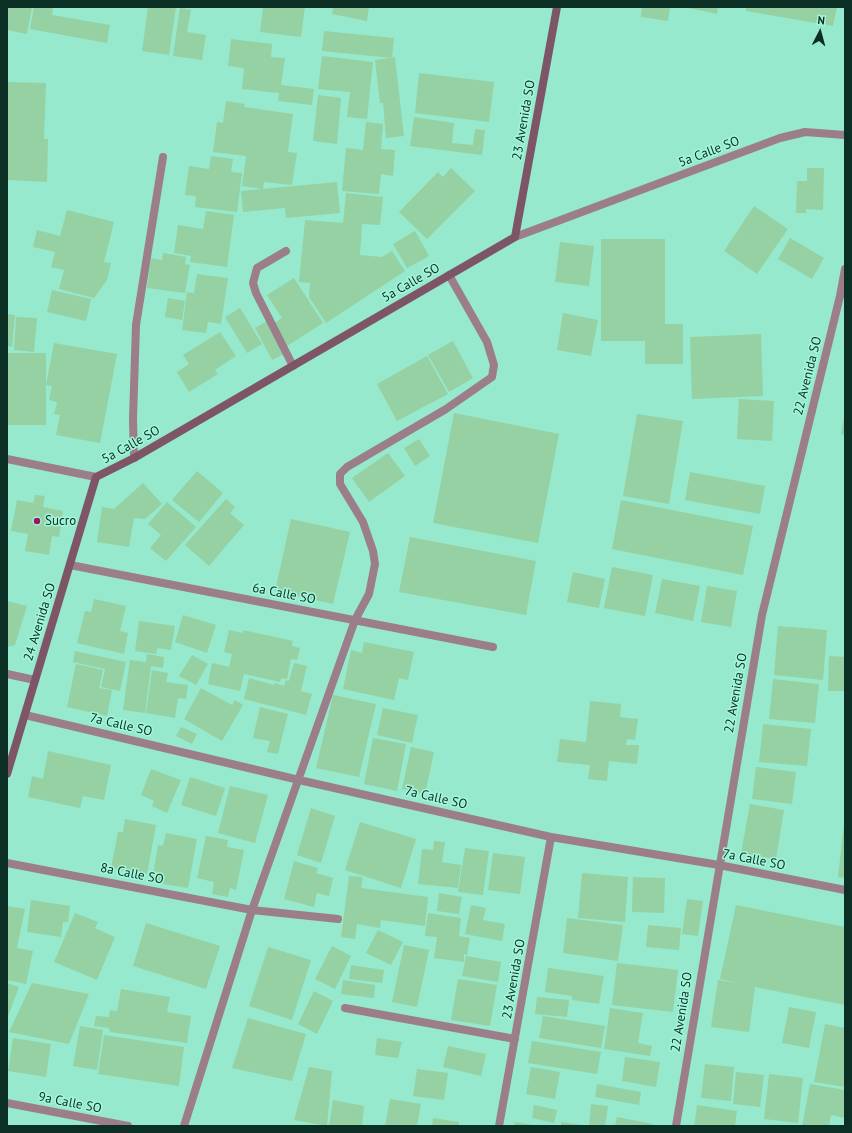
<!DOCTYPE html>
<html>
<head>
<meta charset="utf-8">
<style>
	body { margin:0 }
	#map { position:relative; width:852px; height:1133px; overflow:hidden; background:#96e9cd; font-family:"PT Sans",sans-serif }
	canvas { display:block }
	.frame { position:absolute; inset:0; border:8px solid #0b2f25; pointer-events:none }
	.north { position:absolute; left:800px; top:12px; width:40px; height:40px; -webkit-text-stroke:3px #a3f6da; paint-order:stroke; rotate:6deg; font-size:11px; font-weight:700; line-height:16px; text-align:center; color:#0b2f25 }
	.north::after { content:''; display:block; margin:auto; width:14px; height:18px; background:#0b2f25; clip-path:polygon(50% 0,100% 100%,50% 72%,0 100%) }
</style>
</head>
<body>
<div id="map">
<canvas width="852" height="1133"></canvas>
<div class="frame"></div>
<div class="north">N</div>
</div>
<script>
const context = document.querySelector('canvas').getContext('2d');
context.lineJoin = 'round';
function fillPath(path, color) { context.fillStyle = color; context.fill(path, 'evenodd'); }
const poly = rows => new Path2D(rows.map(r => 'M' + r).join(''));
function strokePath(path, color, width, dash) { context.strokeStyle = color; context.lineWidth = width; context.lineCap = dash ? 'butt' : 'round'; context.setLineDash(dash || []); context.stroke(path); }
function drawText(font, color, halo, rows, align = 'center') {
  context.font = font + ' "PT Sans",sans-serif'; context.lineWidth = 3; context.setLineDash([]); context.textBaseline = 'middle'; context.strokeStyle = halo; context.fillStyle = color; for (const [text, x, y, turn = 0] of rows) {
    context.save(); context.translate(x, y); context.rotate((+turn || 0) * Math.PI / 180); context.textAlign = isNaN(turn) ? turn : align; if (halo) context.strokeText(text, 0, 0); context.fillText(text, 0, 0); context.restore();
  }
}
const building = poly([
	[7,7,32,7,27,34,7,30],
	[34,7,53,7,52,15,110,25,107,43,30,29],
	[148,7,176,7,169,55,142,51],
	[263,7,305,7,301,37,260,32],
	[333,7,369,7,367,21,332,14],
	[642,7,670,7,668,21,641,17],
	[684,7,718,7,717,14],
	[746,7,837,7,833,26,746,11],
	[180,8,191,10,187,32,206,35,202,60,173,56],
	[324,31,394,38,392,58,322,51],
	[231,39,272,44,271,57,285,58,281,85,314,89,312,105,278,101,279,93,242,89,244,68,228,66],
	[322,56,373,62,367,119,347,117,350,92,318,89],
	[395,57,404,136,386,138,383,103,380,103,375,60],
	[419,73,494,82,489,122,415,113],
	[7,82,46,83,44,139,48,139,47,182,7,180],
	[318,95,341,98,337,144,313,141],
	[226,101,245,104,244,107,293,114,288,152,297,153,292,185,264,182,263,189,242,186,246,156,213,152,217,122,223,123],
	[414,117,454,123,452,143,473,145,475,129,485,130,482,155,410,146],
	[366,122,383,124,381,149,395,150,393,176,381,174,379,194,342,191,346,148,363,150],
	[211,156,233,159,231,172,242,173,237,212,195,207,196,196,185,195,189,166,209,169],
	[451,168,475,191,427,239,399,212,438,172,443,177],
	[807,168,824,168,823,210,806,209,806,213,796,213,797,181,807,181],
	[337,182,340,213,286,218,285,208,243,212,241,191],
	[346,193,383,197,380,225,362,224,360,255,382,257,392,251,405,271,326,323,309,297,310,283,299,282,305,220,343,223],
	[754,206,788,229,757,274,724,251],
	[67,210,114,222,104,262,111,263,107,280,94,298,59,289,64,270,51,267,55,252,33,247,37,230,60,236],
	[206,211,234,215,227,267,190,262,191,256,174,253,178,225,203,229],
	[415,231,429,256,407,268,393,244],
	[790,238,824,258,812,279,778,259],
	[601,239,665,239,665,324,683,324,683,364,645,364,645,341,601,341],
	[560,242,594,246,589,286,555,282],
	[163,253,186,257,185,264,190,265,185,293,147,288,151,258,162,260],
	[197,274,228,278,221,324,208,322,206,333,182,330,187,292,194,293],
	[294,278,323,323,287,346,273,324,282,318,267,295],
	[52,290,91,299,86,321,47,312],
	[168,298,185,301,182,320,165,317],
	[240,308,262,344,247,353,225,317],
	[563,313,598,320,591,356,557,350],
	[7,314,15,315,12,347,7,346],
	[16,317,37,318,34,352,14,350],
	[267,321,284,354,272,360,255,328],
	[220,332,236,356,215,370,218,374,189,392,177,372,189,364,183,355],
	[761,334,763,396,692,399,690,337],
	[453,341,473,378,449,392,428,355],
	[54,343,117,354,100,443,56,435,60,415,54,414,57,402,49,400,52,386,46,385],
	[7,353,46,353,46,425,7,425],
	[427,356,448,394,397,421,377,384],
	[739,399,774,401,772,441,737,439],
	[454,413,559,434,538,543,433,523],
	[637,414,683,421,669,504,623,496],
	[844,417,845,417,845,435,841,434],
	[419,439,430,456,415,466,404,448],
	[388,453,405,476,369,502,352,478],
	[197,471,223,493,199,522,172,500],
	[690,472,765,486,760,514,685,500],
	[143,483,162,504,145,519,134,518,129,547,97,542,102,507,114,509],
	[35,495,45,496,43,507,63,511,59,537,52,536,49,555,25,551,28,534,11,531,17,500,33,503],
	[226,499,235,507,230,513,244,525,209,566,185,545],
	[621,500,753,526,743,575,612,549],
	[167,502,196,527,166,561,150,548,161,535,148,524],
	[291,519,350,532,333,604,275,591],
	[410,537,536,561,526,615,399,592],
	[612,567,653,575,645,616,604,608],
	[573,572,605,579,599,608,567,602],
	[662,579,700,586,693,621,655,613],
	[707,586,737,591,731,627,701,622],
	[94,599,126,606,120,631,128,633,124,654,77,643,85,611,91,612],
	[7,601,27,606,15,645,7,647],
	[183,615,216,625,207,653,175,642],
	[139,621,175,626,171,650,157,648,156,654,135,651],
	[778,626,827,630,823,680,774,675],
	[229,630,243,633,243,630,293,641,292,646,300,648,297,660,291,659,287,679,281,678,280,682,244,674,240,691,208,684,212,663,229,667,232,654,224,652],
	[364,642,414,652,408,680,399,678,394,700,343,689,351,650,362,653],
	[75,651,126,662,120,691,101,687,105,669,73,662],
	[147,654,164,657,163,668,151,666,145,713,123,710,130,660,146,662],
	[192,655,208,664,196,685,179,676],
	[829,656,845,657,845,691,828,691],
	[294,663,307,666,301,691,312,694,306,715,244,699,249,678,274,685,275,683,284,686,286,680,289,681],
	[76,664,103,670,99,688,112,690,107,716,67,707],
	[152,670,168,673,166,682,188,685,186,699,178,698,175,718,146,713],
	[773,679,819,684,815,723,769,719],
	[201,688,232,705,235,700,243,705,222,741,184,719],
	[333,695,376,704,359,777,316,768],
	[590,701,621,704,620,717,638,719,635,740,627,739,626,745,639,745,637,764,609,761,607,781,588,779,590,765,557,762,560,739,586,742],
	[260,707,288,714,278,754,267,752,270,741,253,738],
	[383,708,418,715,412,743,377,735],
	[763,724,811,729,807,766,759,762],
	[181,727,197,734,192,744,176,736],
	[373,738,406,744,397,791,364,784],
	[411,747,434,752,425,794,402,789],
	[48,751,111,765,104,800,83,796,80,808,28,797,32,776,43,779],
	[756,767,796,772,792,804,752,799],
	[151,769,181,780,167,813,152,806,154,801,141,795],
	[190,777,225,788,216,816,181,805],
	[230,786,268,795,255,843,218,833],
	[750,804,784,810,776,859,741,853],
	[311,808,335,816,321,863,297,855],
	[125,819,156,825,147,874,111,868,118,832,123,832],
	[360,822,416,839,401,888,345,870],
	[844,825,845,826,845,878,838,877],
	[166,833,197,839,188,888,152,882,158,845,163,846],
	[206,836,228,840,227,847,244,850,236,890,230,888,228,897,212,894,214,882,197,878],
	[434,841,445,842,442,862,461,865,458,888,418,884,422,849,433,850],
	[465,848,489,851,483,895,458,892],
	[493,853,525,857,520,894,488,890],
	[294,861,318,868,316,873,333,878,329,896,317,893,314,907,284,899],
	[582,873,628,877,625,922,578,918],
	[349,876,363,877,361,888,428,897,425,926,381,920,380,928,357,924,355,939,341,937],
	[633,877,665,878,664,913,632,912],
	[439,893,462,897,459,914,437,911],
	[687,899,703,901,698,936,682,934],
	[31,900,70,906,68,922,63,922,61,937,27,932],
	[471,905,486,908,483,920,505,924,502,941,465,934],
	[736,905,845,927,845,1005,755,987,749,1032,711,1027,718,980,737,983,720,979],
	[7,906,25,909,17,948,33,951,26,984,7,980],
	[75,913,98,922,95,928,115,937,97,980,54,962],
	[428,913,461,918,459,936,470,938,467,955,464,954,464,962,434,958,437,937,425,936],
	[567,918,623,925,618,961,563,953],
	[146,923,220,946,206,989,133,966],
	[648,925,681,928,679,950,646,947],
	[378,930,403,942,391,965,366,953],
	[404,945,429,950,417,1007,392,1002],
	[332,946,351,956,335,989,315,979],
	[268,947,311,960,292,1020,249,1006],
	[466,956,501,962,498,982,462,976],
	[617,963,678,970,673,1012,612,1005],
	[351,965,384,970,382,983,349,979],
	[548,968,604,976,599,1004,572,1000,572,996,545,992],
	[458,979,497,985,490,1026,451,1020],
	[343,980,375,985,374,998,341,994],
	[7,983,19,987,7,1019],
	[32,983,89,994,69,1044,9,1032],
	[121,989,170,997,167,1012,191,1016,187,1043,110,1032,109,1028,94,1026,96,1016,109,1017,110,1010,117,1011],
	[314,991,333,1001,317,1034,298,1024],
	[537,997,569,1000,567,1017,535,1014],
	[789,1007,816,1012,809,1048,782,1043],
	[610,1008,643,1013,638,1043,652,1046,650,1056,604,1049],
	[543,1016,605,1026,601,1048,539,1038],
	[248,1018,306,1034,292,1081,232,1068],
	[825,1024,845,1028,845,1087,814,1082],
	[80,1026,103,1030,97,1070,73,1066],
	[104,1035,184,1047,179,1086,98,1074],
	[13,1038,51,1044,46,1077,8,1071],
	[377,1038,402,1042,398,1058,375,1055],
	[532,1041,601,1052,597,1074,528,1063],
	[448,1046,486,1054,481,1076,443,1067],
	[625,1057,660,1062,656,1087,622,1081],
	[705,1064,734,1067,731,1101,701,1098],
	[309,1067,332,1071,327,1126,294,1120],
	[531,1067,560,1072,555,1099,526,1094],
	[417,1069,448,1073,444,1100,413,1096],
	[736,1072,764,1075,760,1107,733,1104],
	[769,1074,803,1078,798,1123,764,1119],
	[597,1084,641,1092,639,1105,595,1097],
	[810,1084,845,1090,845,1118,831,1115,829,1126,802,1126],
	[390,1099,421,1104,417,1126,385,1126],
	[333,1100,364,1106,362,1126,329,1126],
	[591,1104,608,1106,605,1126,589,1126],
	[534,1105,557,1110,554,1123,532,1118],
	[697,1105,737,1111,735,1126,694,1126],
	[617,1117,653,1124,652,1126,615,1126],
	[433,1118,459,1122,459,1126,432,1126],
	[515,1122,534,1125,534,1126,514,1126],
	[561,1122,583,1125,583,1126,561,1126]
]);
const lane = poly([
	[286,251,257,268,253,283,256,293,293,366],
	[134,458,133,419,136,325,163,157],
	[355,620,369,594,375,564,373,551,363,522,340,484,340,474,347,467,446,409,492,377,494,365,487,342,449,275],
	[252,910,338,919]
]);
const street = poly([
	[515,237,780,138,805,132,845,135],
	[7,459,96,477],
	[70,565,493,647],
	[7,674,35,680],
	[25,715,299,780,551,837,719,865,845,890],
	[7,863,252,910],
	[345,1008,515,1039],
	[7,1103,128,1126],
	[184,1126,252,910,355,620],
	[499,1126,551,837],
	[676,1126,762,615,840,296,845,269]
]);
const secondary = poly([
	[7,774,96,477,134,458,515,237,557,7]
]);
const markers = [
	[37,521,4,"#9b1466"]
];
const streetNames = [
	["23 Avenida SO",524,120,-80],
	["5a Calle SO",709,152,-21],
	["5a Calle SO",411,283,-30],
	["22 Avenida SO",808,376,-76],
	["5a Calle SO",131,445,-29],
	["6a Calle SO",284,594,11],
	["24 Avenida SO",40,622,-73],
	["22 Avenida SO",736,693,-80],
	["7a Calle SO",121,725,13],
	["7a Calle SO",436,798,13],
	["7a Calle SO",754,860,11],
	["8a Calle SO",132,874,11],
	["23 Avenida SO",514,979,-80],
	["22 Avenida SO",682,1012,-81],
	["9a Calle SO",70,1103,11]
];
const poiNames = [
	["Sucro",45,521]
];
fillPath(building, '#95d1a2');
strokePath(lane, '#9c7e8b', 8);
strokePath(street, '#9c7e8b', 8);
strokePath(secondary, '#7e5467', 8);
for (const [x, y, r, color] of markers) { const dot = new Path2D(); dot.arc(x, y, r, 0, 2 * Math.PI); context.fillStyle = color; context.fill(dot); strokePath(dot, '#a3f6da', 1.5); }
drawText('13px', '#0b2f25', '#a3f6da', streetNames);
drawText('13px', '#0b2f25', '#a3f6da', poiNames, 'left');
</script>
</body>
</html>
